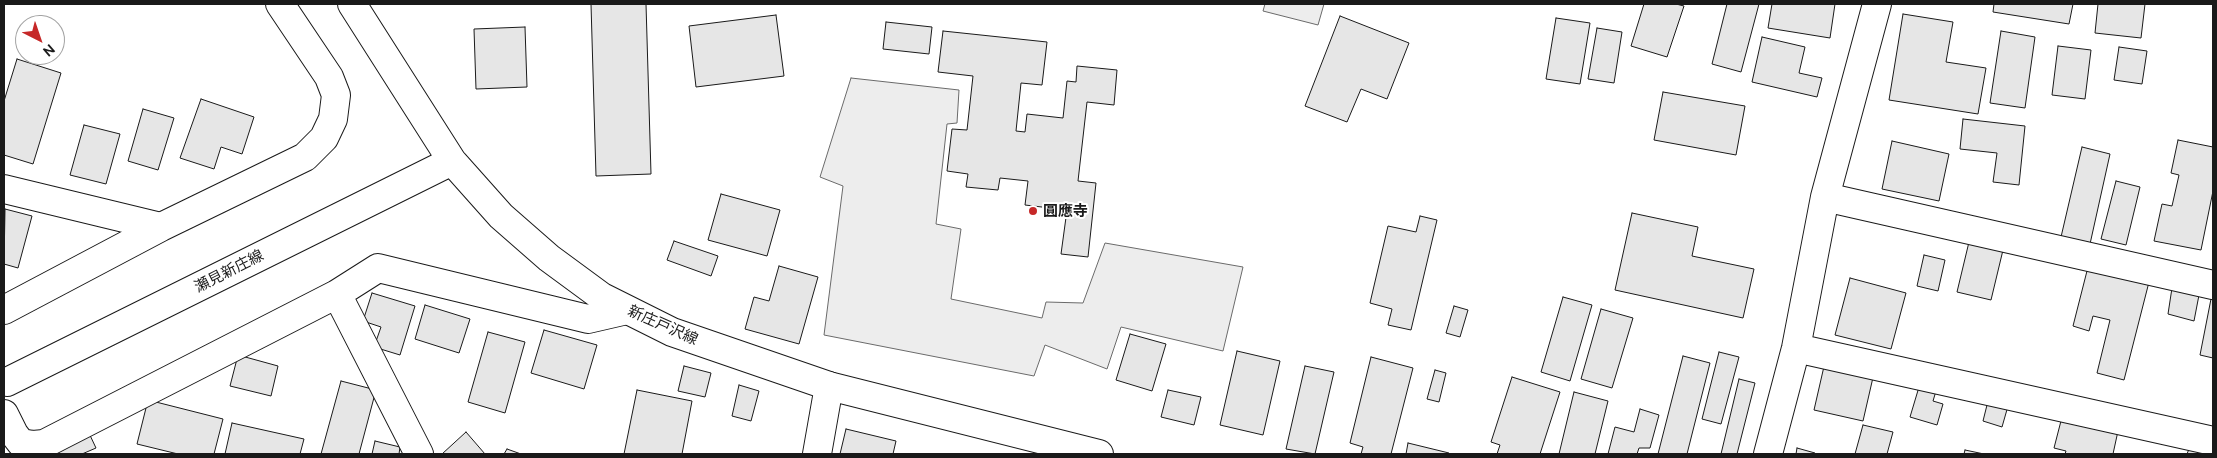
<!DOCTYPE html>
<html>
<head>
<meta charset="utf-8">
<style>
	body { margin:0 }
	#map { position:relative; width:2217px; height:458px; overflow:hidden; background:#fff; font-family:Ubuntu,sans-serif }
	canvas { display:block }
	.frame { position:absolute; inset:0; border:5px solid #1a1a1a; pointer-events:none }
	.north { position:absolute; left:15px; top:15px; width:50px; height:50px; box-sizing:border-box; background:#fff; border:1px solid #a3a3a3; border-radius:50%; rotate:139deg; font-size:14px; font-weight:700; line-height:20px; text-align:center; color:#1a1a1a }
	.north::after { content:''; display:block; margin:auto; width:18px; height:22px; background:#c62828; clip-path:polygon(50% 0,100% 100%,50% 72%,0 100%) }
</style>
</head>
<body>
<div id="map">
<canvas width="2217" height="458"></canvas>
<div class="frame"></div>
<div class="north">N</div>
</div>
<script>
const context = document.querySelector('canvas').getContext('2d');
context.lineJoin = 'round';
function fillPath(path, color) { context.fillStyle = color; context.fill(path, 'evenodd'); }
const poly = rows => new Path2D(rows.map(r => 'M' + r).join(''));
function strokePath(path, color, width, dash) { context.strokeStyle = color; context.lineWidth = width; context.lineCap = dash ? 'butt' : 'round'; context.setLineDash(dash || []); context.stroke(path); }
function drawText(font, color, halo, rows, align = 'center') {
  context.font = font + ' Ubuntu,"Noto Sans JP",sans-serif'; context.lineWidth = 4; context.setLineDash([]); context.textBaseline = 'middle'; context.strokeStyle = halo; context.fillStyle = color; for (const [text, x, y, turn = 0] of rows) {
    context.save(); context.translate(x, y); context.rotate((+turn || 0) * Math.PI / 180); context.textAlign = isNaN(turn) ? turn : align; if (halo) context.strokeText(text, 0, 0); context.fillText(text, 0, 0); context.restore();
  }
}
const built = poly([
	[1265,4,1324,4,1318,25,1263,11,1265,4],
	[851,78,959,90,957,123,947,124,936,224,961,229,951,299,1042,318,1046,302,1083,303,1105,243,1243,267,1223,351,1121,327,1107,369,1045,345,1034,376,824,335,843,186,820,177,851,78]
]);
const building = poly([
	[591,4,646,4,651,174,596,176,591,4],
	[1644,4,1676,4,1684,6,1667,57,1631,46,1644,4],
	[1727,4,1759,4,1741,72,1712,64,1727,4],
	[1772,4,1835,4,1830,38,1768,28,1772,4],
	[1994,4,2073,4,2069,24,1993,12,1994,4],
	[2098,4,2145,4,2141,38,2095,33,2098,4],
	[1903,14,1953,22,1946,62,1986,68,1978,114,1889,100,1903,14],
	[776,15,784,76,696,87,689,26,776,15],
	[1340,16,1409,43,1387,99,1361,89,1347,122,1305,106,1340,16],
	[1556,18,1590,23,1580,84,1546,79,1556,18],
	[886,22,932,27,929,54,883,49,886,22],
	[525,27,527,87,476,89,474,29,525,27],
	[1597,28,1622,32,1614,83,1588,79,1597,28],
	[943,31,1047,42,1042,85,1021,83,1016,131,1025,132,1027,114,1063,118,1067,81,1076,82,1077,66,1117,70,1114,105,1087,102,1078,181,1096,183,1088,257,1061,254,1067,210,1025,205,1028,181,1000,178,998,190,966,187,968,174,947,171,952,129,967,130,973,76,938,72,943,31],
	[2001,31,2035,37,2025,108,1990,103,2001,31],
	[1762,37,1805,47,1799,73,1822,78,1817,97,1752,82,1762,37],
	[2058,46,2091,50,2085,99,2052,95,2058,46],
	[2119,47,2147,51,2142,84,2114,80,2119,47],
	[17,59,61,73,33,164,4,155,4,101,17,59],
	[1663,92,1745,106,1736,155,1654,140,1663,92],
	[201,99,254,117,242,154,221,147,214,169,180,158,201,99],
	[143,109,174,118,158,170,128,161,143,109],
	[1963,119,2025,126,2019,185,1993,182,1997,153,1960,149,1963,119],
	[84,125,120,134,106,184,70,175,84,125],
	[2178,140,2213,147,2213,191,2201,250,2154,241,2162,204,2172,206,2179,175,2171,173,2178,140],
	[1892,141,1949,154,1939,201,1882,189,1892,141],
	[2082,147,2110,154,2090,244,2061,237,2082,147],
	[2116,181,2140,187,2126,245,2101,239,2116,181],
	[721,194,780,210,767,256,708,240,721,194],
	[5,209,32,216,18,268,4,264,5,209],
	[1632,213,1698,227,1692,256,1754,269,1743,318,1615,290,1632,213],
	[1420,216,1437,220,1411,330,1388,325,1392,309,1370,303,1388,226,1416,232,1420,216],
	[674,241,718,256,711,276,667,260,674,241],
	[1969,242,2003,250,1991,300,1957,292,1969,242],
	[1924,255,1945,260,1938,291,1917,286,1924,255],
	[779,266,818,277,799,344,745,329,754,297,769,301,779,266],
	[2088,267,2149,282,2124,380,2097,373,2110,320,2093,316,2089,331,2073,326,2088,267],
	[1850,278,1906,293,1891,349,1835,335,1850,278],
	[2172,288,2199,295,2194,321,2168,314,2172,288],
	[372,293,415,306,400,355,374,347,381,327,363,321,372,293],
	[1563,297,1592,305,1570,381,1541,372,1563,297],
	[2211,299,2213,300,2213,358,2200,355,2211,299],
	[425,305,470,319,459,353,415,339,425,305],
	[1454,306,1468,310,1460,337,1446,333,1454,306],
	[1601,309,1633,318,1612,388,1581,379,1601,309],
	[544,330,597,345,584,389,531,373,544,330],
	[488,332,525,342,505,413,468,402,488,332],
	[1130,334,1166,344,1152,391,1116,380,1130,334],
	[1237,351,1280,361,1263,435,1220,425,1237,351],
	[1719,352,1739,357,1721,424,1702,419,1719,352],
	[238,355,278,366,271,396,230,386,238,355],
	[1683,356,1710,363,1687,454,1658,454,1683,356],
	[1371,357,1413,368,1391,454,1361,454,1363,447,1350,443,1371,357],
	[1825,362,1874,373,1863,421,1814,410,1825,362],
	[684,366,711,373,705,397,678,391,684,366],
	[1305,366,1334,372,1315,454,1286,449,1305,366],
	[1435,370,1446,373,1439,402,1427,399,1435,370],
	[1512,377,1560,392,1540,454,1497,454,1500,445,1491,442,1512,377],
	[1739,379,1755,383,1737,454,1721,454,1739,379],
	[341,381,376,390,359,454,321,454,341,381],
	[739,385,759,391,751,421,732,416,739,385],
	[1919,387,1936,391,1933,401,1943,404,1937,425,1910,417,1919,387],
	[637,390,692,401,682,454,624,454,637,390],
	[1168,390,1201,397,1194,425,1161,417,1168,390],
	[1574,392,1608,401,1595,454,1559,454,1574,392],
	[148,400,223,419,214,454,178,454,137,444,148,400],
	[1988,401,2008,406,2002,427,1983,421,1988,401],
	[1640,409,1659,415,1650,448,1639,448,1637,454,1608,454,1615,427,1634,432,1640,409],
	[2062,417,2118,431,2113,454,2065,454,2066,451,2054,448,2062,417],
	[232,423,304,439,300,454,225,454,232,423],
	[1863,425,1893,432,1887,454,1855,454,1863,425],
	[846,429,896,441,893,454,840,454,846,429],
	[88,431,96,448,82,454,59,454,56,447,88,431],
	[466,432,485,454,442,454,466,432],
	[375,441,400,447,399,454,372,454,375,441],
	[1408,443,1449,453,1449,454,1406,454,1408,443],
	[1797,448,1815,453,1814,454,1796,454,1797,448],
	[507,449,521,454,504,454,507,449],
	[2189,449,2209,454,2187,454,2189,449],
	[1965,450,1984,454,1964,454,1965,450]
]);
const minor = poly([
	[4,189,161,227],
	[1825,197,2213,285],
	[337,294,378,268,588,319,627,310],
	[4,310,161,227,305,157,324,138,333,119,336,95,329,77,280,4],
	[1796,348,2213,441],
	[4,414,14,434,21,443,33,445,44,444,337,294,419,454],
	[817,454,829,386],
	[1768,454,1796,348,1825,197,1877,4]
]);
const major = poly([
	[352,4,452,161,501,216,549,258,602,297,672,332,829,386,1099,454],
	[7,382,452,161]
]);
const markers = [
	[1033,211,5,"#c62828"]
];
const poiNames = [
	["圓應寺",1043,211]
];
const streetNames = [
	["瀬見新庄線",229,271,-27],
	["新庄戸沢線",663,325,24]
];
fillPath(built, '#ededed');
strokePath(built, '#6a6a6a', 1);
fillPath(building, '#e6e6e6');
strokePath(building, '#1a1a1a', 1);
strokePath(minor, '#1a1a1a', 30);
strokePath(major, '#1a1a1a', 30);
strokePath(minor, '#fff', 28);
strokePath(major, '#fff', 28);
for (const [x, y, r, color] of markers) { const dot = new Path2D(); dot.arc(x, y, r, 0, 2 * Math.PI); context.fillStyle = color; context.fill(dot); strokePath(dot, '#fff', 2); }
drawText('bold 15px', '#1a1a1a', '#fff', poiNames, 'left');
drawText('15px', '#1a1a1a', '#fff', streetNames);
</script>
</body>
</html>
